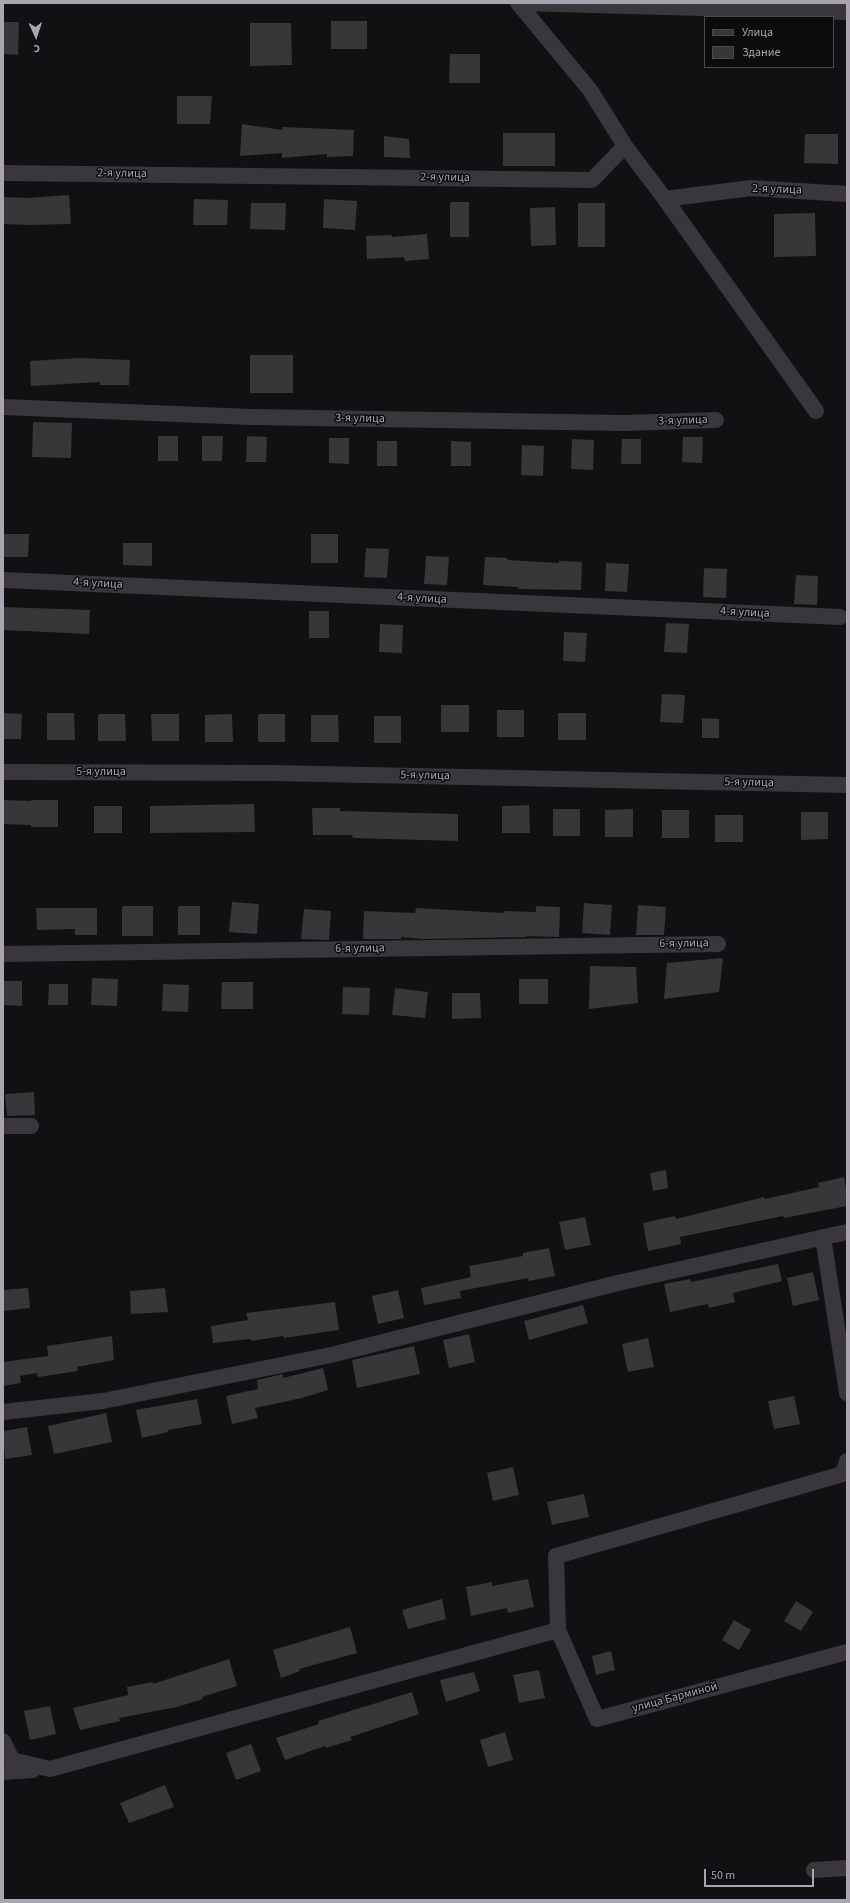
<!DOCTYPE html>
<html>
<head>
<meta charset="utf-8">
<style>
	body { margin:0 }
	#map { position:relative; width:850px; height:1903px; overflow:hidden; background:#111012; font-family:"Source Sans 3",sans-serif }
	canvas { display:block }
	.frame { position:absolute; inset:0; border:4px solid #a9a4b0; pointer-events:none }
	.legend { position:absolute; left:704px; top:16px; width:130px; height:52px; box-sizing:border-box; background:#0c0c0d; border:1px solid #4b494e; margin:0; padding:5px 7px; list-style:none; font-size:12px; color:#a9a4b0 }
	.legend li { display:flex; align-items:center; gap:8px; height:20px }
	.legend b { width:20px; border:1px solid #4b494e }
	.north { position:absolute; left:16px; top:16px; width:40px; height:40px; -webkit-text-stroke:3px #0c0c0d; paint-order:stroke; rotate:177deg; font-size:11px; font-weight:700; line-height:16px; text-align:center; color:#a9a4b0 }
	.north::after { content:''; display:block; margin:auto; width:14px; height:18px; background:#a9a4b0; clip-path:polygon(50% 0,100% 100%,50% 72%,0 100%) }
	.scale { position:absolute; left:704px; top:1869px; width:110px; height:18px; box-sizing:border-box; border:2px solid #a9a4b0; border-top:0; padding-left:5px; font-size:12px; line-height:14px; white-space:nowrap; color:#a9a4b0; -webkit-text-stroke:3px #0c0c0d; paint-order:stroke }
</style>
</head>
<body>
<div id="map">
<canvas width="850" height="1903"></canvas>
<div class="frame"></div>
<ul class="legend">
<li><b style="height:5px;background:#39373b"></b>Улица</li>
<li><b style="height:11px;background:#373638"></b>Здание</li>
</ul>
<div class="north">С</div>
<div class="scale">50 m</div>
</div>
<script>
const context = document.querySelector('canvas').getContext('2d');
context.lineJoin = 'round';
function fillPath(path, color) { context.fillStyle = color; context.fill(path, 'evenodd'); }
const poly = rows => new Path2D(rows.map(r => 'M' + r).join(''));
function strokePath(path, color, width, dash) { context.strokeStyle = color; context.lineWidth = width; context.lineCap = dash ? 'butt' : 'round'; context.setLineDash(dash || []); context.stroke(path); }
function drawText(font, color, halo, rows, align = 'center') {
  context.font = font + ' "Source Sans 3",sans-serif'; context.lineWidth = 3; context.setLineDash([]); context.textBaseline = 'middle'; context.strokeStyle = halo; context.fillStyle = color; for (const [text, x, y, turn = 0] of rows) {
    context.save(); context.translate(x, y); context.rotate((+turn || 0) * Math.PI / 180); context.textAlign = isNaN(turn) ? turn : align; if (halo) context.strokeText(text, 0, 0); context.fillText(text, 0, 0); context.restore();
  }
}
const building = poly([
	[331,21,367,21,367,49,331,49],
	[3,22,19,22,18,55,3,54],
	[250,23,291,23,292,65,250,66],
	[450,54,480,54,480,83,449,83],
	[177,96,212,96,210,124,177,124],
	[242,124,282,130,282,127,354,130,353,156,327,157,327,154,282,158,282,153,240,156],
	[503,133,555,133,555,166,503,166],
	[805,134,838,134,838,164,804,163],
	[384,136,409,139,410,158,384,157],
	[69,195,71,224,30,225,3,224,3,197,28,198],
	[194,199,228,200,227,225,193,225],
	[324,199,357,201,355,230,323,228],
	[450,202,469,202,469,237,450,237],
	[251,203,286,203,285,230,250,229],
	[578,203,605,203,605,247,578,247],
	[555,207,556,245,531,246,530,208],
	[815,213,816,256,774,257,774,214],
	[427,234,429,259,405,261,404,257,367,259,366,236,392,235,392,237],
	[250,355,293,355,293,393,250,393],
	[80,358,130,360,129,385,100,385,100,382,31,386,30,361],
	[33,422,72,423,71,458,32,457],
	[158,436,178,436,178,461,158,461],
	[202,436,223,436,222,461,202,461],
	[247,436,267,437,266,462,246,462],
	[683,437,703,437,702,463,682,462],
	[329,438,349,438,349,464,329,463],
	[572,439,594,440,593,470,571,469],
	[622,439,641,439,641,464,621,464],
	[377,441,397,441,397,466,377,466],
	[451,441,471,442,471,466,451,466],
	[522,445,544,446,543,476,521,475],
	[3,534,29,534,28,557,3,557],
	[311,534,338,534,338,563,311,563],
	[123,543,152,543,152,566,123,565],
	[366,548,389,549,387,578,364,577],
	[426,556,449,557,447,585,424,584],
	[485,557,508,558,507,560,559,563,559,561,582,562,581,590,518,589,518,587,483,585],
	[606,563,629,564,627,592,605,591],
	[704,568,727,569,726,598,703,597],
	[796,575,818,576,817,605,794,604],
	[3,607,90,610,89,634,3,630],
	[309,611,329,611,329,638,309,638],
	[666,623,689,624,687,653,664,652],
	[380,624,403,625,402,653,379,652],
	[564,632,587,633,585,662,563,661],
	[662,694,685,695,683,723,660,722],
	[441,705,469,705,469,732,441,732],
	[497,710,524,710,524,737,497,737],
	[3,713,22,714,21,739,3,739],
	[47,713,74,713,75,740,47,740],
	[558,713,586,713,586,740,558,740],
	[98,714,125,714,126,741,98,741],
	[151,714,179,714,179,741,152,741],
	[232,714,233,742,205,742,205,715],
	[258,714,285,714,285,742,258,742],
	[311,715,338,715,339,742,311,742],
	[374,716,401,716,401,743,374,743],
	[702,718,719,719,719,738,702,738],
	[3,800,31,801,31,800,58,800,58,827,31,827,31,825,3,824],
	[254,804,255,832,150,833,150,806],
	[529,805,530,833,502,833,502,806],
	[94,806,122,806,122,833,94,833],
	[312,808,340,808,340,811,458,814,458,841,353,838,352,835,313,835],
	[553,809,580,809,580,836,553,836],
	[633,809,633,837,605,837,605,810],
	[662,810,689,810,689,838,662,838],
	[801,812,828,812,828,839,801,840],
	[715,815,743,815,743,842,715,842],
	[232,902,259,904,257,934,229,932],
	[584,903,612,905,610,935,582,933],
	[638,905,666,907,664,935,636,935],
	[122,906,153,906,153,936,122,936],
	[178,906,200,906,200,935,178,935],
	[536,906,560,907,559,937,527,936,527,937,423,939,401,937,401,939,363,939,364,911,415,913,416,908,504,913,504,911,536,912],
	[36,908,97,908,97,935,75,935,75,929,37,930],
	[304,909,331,911,329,940,301,939],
	[723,958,719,992,664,999,667,963],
	[590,966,636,967,638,1003,589,1009],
	[92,978,118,979,117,1006,91,1005],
	[519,979,548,979,548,1004,519,1004],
	[3,981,22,981,22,1006,3,1005],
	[222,982,253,982,253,1009,221,1009],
	[49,984,68,984,68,1005,48,1005],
	[163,984,189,985,188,1012,162,1011],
	[343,987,370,988,369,1015,342,1014],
	[395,988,428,992,425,1018,392,1015],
	[452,993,480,993,481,1018,452,1019],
	[34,1092,35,1115,7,1116,5,1094],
	[666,1170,668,1188,653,1191,650,1173],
	[844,1177,847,1194,847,1206,784,1218,783,1216,680,1237,681,1244,648,1251,643,1223,675,1216,676,1219,764,1197,765,1199,819,1187,818,1183],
	[585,1217,591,1245,565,1250,559,1222],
	[549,1248,555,1276,529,1281,528,1278,460,1291,461,1298,424,1305,421,1288,471,1277,469,1266,523,1256,523,1253],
	[778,1264,782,1281,733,1293,735,1302,709,1308,708,1304,670,1312,664,1284,690,1279,691,1282],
	[813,1272,819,1300,793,1306,787,1278],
	[28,1288,30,1308,3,1311,3,1290],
	[165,1288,168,1312,131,1314,130,1291],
	[398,1290,404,1318,378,1324,372,1296],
	[335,1302,339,1330,284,1338,283,1336,251,1341,251,1339,213,1343,211,1326,248,1320,246,1313],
	[583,1305,588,1323,529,1340,524,1321],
	[469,1334,475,1362,449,1368,443,1340],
	[112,1336,114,1360,77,1367,78,1371,38,1377,37,1373,20,1376,21,1383,3,1386,3,1362,48,1356,47,1346],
	[648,1338,654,1367,628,1372,622,1344],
	[414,1346,420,1374,357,1388,352,1360],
	[323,1368,328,1390,302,1398,255,1408,258,1418,232,1424,226,1396,258,1389,257,1380,283,1374,283,1378],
	[794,1396,800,1424,774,1429,768,1401],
	[197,1399,202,1424,168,1430,168,1432,142,1438,136,1410],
	[106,1413,112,1442,54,1454,48,1426],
	[27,1427,32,1455,5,1459,3,1431],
	[513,1467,519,1495,493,1501,487,1473],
	[584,1494,589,1517,552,1525,547,1502],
	[528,1579,534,1607,508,1613,507,1608,471,1616,466,1587,492,1582,492,1586],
	[442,1599,446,1619,408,1629,402,1610],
	[796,1601,813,1612,801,1631,784,1621],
	[734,1620,751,1630,739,1650,722,1640],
	[350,1627,357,1653,299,1669,300,1671,281,1678,273,1650],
	[611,1651,615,1670,596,1675,592,1656],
	[229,1659,237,1686,202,1697,203,1699,177,1707,119,1718,120,1721,80,1730,73,1708,128,1695,127,1687,153,1682,153,1684],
	[539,1670,545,1698,519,1703,513,1675],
	[474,1672,480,1691,446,1702,440,1680],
	[412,1692,419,1714,350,1737,352,1740,326,1748,325,1746,285,1760,276,1738,319,1724,318,1721],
	[50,1706,56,1734,30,1740,24,1711],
	[505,1732,513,1760,488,1767,480,1740],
	[251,1744,261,1771,236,1780,226,1753],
	[165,1785,174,1807,129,1823,120,1803]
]);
const street = poly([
	[518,3,590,90,625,146],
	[520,3,847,12],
	[3,173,592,180,625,146,665,199,751,188,847,194],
	[665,199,816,411],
	[3,407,251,417,625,423,716,420],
	[3,580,840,617],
	[3,772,273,773,847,785],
	[3,954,718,944],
	[3,1126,31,1126],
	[823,1237,847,1393],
	[3,1412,103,1401,331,1355,618,1283,847,1232],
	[847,1461,843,1474,556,1556,558,1630,597,1719,847,1652],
	[3,1741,12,1760,50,1769,558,1630],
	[3,1772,33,1770],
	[814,1870,847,1868]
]);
const streetNames = [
	["2-я улица",122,174,1],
	["2-я улица",445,178,1],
	["2-я улица",777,190,2],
	["3-я улица",360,419,1],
	["3-я улица",683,421,-2],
	["4-я улица",98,584,3],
	["4-я улица",422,599,3],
	["4-я улица",745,613,3],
	["5-я улица",101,772],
	["5-я улица",425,776,1],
	["5-я улица",749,783,1],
	["6-я улица",684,944,-1],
	["6-я улица",360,949,-1],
	["улица Барминой",675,1698,-15]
];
fillPath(building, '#373638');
strokePath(street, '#39373b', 16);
drawText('12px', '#a9a4b0', '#0c0c0d', streetNames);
</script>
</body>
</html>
